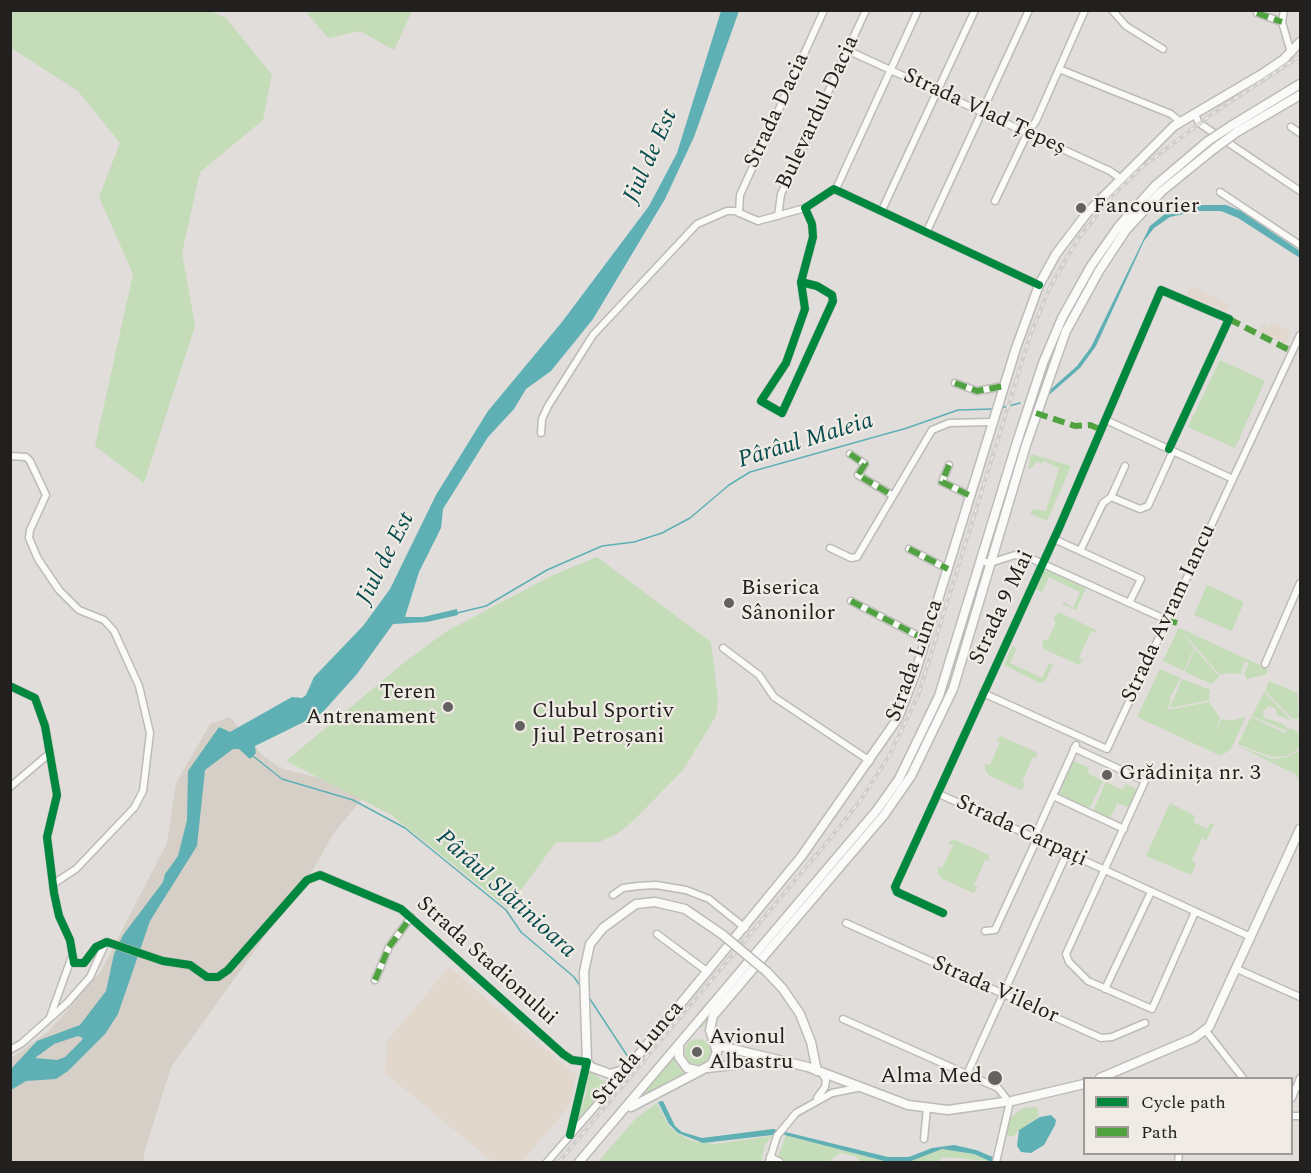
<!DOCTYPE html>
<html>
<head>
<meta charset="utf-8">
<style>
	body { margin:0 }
	#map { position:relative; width:1311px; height:1173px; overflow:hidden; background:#e0ddda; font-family:Spectral,serif }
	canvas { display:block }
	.frame { position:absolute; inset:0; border:12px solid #22201e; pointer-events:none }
	.legend { position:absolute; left:1083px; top:1077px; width:210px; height:78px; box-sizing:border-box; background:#f0ebe5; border:2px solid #9e9a95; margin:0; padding:8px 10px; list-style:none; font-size:18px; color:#22201e }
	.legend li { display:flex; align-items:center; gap:12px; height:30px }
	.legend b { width:30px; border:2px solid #9e9a95 }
</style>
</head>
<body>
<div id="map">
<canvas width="1311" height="1173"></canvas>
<div class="frame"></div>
<ul class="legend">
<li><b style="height:8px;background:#00873e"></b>Cycle path</li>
<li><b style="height:8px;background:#50a241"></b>Path</li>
</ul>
</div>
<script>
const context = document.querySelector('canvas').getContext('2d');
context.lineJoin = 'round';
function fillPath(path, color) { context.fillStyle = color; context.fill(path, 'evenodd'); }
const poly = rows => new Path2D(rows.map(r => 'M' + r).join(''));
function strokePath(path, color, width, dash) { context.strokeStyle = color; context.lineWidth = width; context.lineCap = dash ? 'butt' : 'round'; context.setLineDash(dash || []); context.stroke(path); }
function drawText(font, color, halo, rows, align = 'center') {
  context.font = font + ' Spectral,serif'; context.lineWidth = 4.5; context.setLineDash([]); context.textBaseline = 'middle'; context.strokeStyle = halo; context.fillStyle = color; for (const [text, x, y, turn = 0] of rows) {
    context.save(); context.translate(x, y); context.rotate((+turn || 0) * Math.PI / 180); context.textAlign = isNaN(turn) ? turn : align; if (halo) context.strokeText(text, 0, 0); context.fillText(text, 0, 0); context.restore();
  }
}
const commercial = poly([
	[1191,285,1229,304,1226,311,1186,295],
	[1271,323,1291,332,1286,343,1274,338,1273,340,1258,332,1261,325,1269,328],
	[449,967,576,1075,572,1097,566,1110,522,1162,493,1162,385,1073,387,1041]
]);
const built = poly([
	[230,717,262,755,280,768,342,784,362,799,333,834,314,868,171,1067,144,1153,144,1162,11,1162,10,1059,49,1031,101,971,167,843,176,783,210,724]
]);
const green = poly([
	[10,11,210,11,226,18,272,75,263,120,200,172,182,253,195,326,144,483,95,446,133,274,99,197,120,143,78,91,11,48],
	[305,11,412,11,394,50,360,31,328,38],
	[1220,360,1265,381,1235,448,1188,427],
	[1031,454,1071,466,1047,521,1030,514,1033,509,1046,511,1059,468,1044,461,1041,464,1037,461,1031,469,1028,468],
	[597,557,711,642,718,699,716,716,683,770,634,820,617,834,599,842,556,842,508,908,390,814,286,761,406,661,447,631,551,576],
	[1048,570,1086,588,1076,610,1062,604,1064,602,1073,608,1080,592,1049,577,1042,592,1036,589,1043,572],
	[979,579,982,580,950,685,906,777,887,807,719,1004,702,1028,697,1026,905,775,949,683],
	[1207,585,1244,602,1232,631,1194,615],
	[1059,612,1096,630,1096,632,1091,631,1079,658,1083,660,1079,665,1044,649,1042,645,1044,639,1048,640,1056,622,1053,619],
	[1178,629,1182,629,1268,669,1266,674,1247,679,1244,674,1249,663,1244,661,1241,674,1228,673,1220,675,1184,634,1194,648,1184,671,1163,661],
	[1012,646,1017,648,1010,663,1042,678,1049,663,1053,665,1045,681,1040,683,1004,665],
	[1195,649,1219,676,1212,684,1185,672],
	[1160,669,1181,678,1169,699,1171,701,1167,710,1209,702,1220,718,1216,730,1222,719,1232,721,1246,716,1231,749,1221,756,1137,717],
	[1182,679,1210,690,1209,700,1170,708],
	[1269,681,1297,693,1299,718,1293,719,1265,691],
	[1264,692,1291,720,1277,715,1276,709,1269,706,1263,711,1264,718,1281,723,1288,728,1287,731,1252,716],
	[1251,717,1285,733,1290,728,1298,732,1300,748,1287,756,1272,757,1238,744],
	[1000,736,1036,752,1037,758,1033,757,1022,782,1025,784,1021,790,990,776,985,770,985,764,990,765,1000,742,996,740],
	[1238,746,1272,759,1288,757,1300,750,1300,781,1295,774],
	[1072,760,1089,768,1087,773,1103,781,1089,809,1059,794],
	[1106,782,1122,790,1126,784,1138,790,1129,808,1117,803,1110,819,1093,811],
	[1170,803,1195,816,1193,822,1207,829,1210,823,1214,824,1206,841,1202,838,1192,860,1196,864,1191,875,1146,856],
	[953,839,989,855,989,861,985,860,974,885,978,887,974,893,943,879,938,874,938,867,942,868,953,846,949,843],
	'685 1052a13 13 0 1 1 26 0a13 13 0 1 1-26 0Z',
	[674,1055,678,1067,688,1074,640,1098],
	[589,1069,601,1080,613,1083,576,1123,586,1094],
	[657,1103,669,1126,678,1134,692,1141,715,1144,772,1136,765,1145,761,1162,598,1162,636,1118],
	[1037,1107,1039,1117,1019,1130,1013,1137,1004,1134,1008,1120,1023,1108],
	[786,1135,888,1162,902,1162,861,1162,855,1156,840,1153,828,1162,784,1162,778,1157],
	[943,1149,974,1154,990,1161,943,1157,937,1162,902,1162]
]);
const water = poly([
	[721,11,739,11,694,137,665,199,593,319,551,371,526,389,514,409,488,437,443,509,441,528,419,572,405,617,423,617,457,609,458,615,427,622,393,624,357,674,322,713,255,746,256,753,250,759,239,749,233,749,205,770,197,846,150,921,118,1014,105,1034,68,1071,56,1079,26,1081,11,1090,11,1069,37,1041,80,1025,106,991,114,954,123,935,163,882,165,874,178,856,187,820,188,771,219,727,230,732,292,697,302,698,306,695,314,677,363,626,390,589,436,495,488,411,562,322,649,206,677,153],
	[78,1036,83,1038,81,1041,65,1057,57,1060,35,1058,54,1044],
	[1199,205,1226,205,1241,211,1300,251,1300,258,1238,218,1221,211,1198,211,1170,217,1154,228,1144,241,1096,346,1080,368,1049,395,1050,390,1077,366,1091,347,1150,226,1166,213],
	[663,1101,675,1126,682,1132,702,1138,773,1129,888,1157,909,1157,932,1148,954,1145,976,1150,995,1158,992,1162,974,1154,942,1149,911,1161,888,1162,781,1134,703,1143,678,1133,669,1124,658,1102],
	[1051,1115,1056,1120,1055,1125,1044,1145,1031,1153,1021,1152,1017,1146,1019,1130,1040,1117]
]);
const stream = poly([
	[1001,408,1020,403],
	[457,613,486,606,547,570,602,546,634,542,662,533,690,518,729,485,750,472,907,428,958,410,993,409],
	[253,756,282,779,353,800,405,828,506,910,521,932,574,977,581,987],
	[588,996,630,1060]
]);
const minor = poly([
	[1112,10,1126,26,1163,49],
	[1284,10,1282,22,1291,53],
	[1257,13,1282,22],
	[847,50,1110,171,1120,178],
	[1059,69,1171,114,1180,122],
	[1195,115,1199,123,1300,191],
	[1291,127,1300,133],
	[836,189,918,10],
	[1220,192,1300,245],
	[995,201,1027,134,1036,121,1085,10],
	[882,210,975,10],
	[739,213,740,195,824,10],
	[778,216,781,194,866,10],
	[927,231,1029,10],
	[801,282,817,286,832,295,833,301,782,413,761,401,786,363,805,309,801,282,813,237,812,224,805,208,834,189,1039,285],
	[955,383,977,391,1004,386],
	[1106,420,1233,479],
	[541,433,542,419,548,406,593,335,697,224,727,211,735,211,758,221,805,208],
	[850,454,865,464,858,475,892,495],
	[10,456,26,457,30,461,46,495,30,530,29,538,38,559,59,590,79,610,104,620,114,631,139,686,150,733,143,791,134,808,76,869,53,884],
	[949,465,942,482,971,496],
	[1111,497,1140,509,1148,506,1173,451],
	[1054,539,1141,579,1129,603],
	[830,548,851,558,857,557,932,430,949,423,993,422],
	[909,549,948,569],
	[1080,551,1103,503,1111,497,1125,466],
	[980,561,990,563,1015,555,1030,558,1167,620],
	[851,601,926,640],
	[723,648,759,675,774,697,870,761],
	[1265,664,1300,583],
	[10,686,35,698,45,726,57,795,47,837,54,893,59,916,70,940,74,963,84,963,96,947,107,942,163,961,190,965,207,977,218,977,228,970,307,880,320,875,401,909,563,1054,572,1060,587,1062,570,1135],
	[983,693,1107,749,1300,335],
	[1074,748,1145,781,1066,954,1069,962,1088,981,1152,1009,1195,912],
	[10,787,50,753],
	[937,793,1251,937],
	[1053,796,1124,829],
	[1034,838,1076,745],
	[613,895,623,888,638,886,656,885,686,890,709,899,745,928],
	[943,913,897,892,895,887,1059,528,1161,290,1229,319,1169,449],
	[846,923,1101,1038,1112,1037,1145,1023],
	[985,931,995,930,1037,839],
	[657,934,708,972],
	[1237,969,1300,997],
	[375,980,389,947,411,917],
	[1105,989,1151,892],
	[50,1017,71,959],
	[843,1019,998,1088,1006,1098],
	[1206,1031,1243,1078],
	[10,1050,22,1043,67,1003,90,977,106,942],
	[967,1074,1067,853],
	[817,1098,825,1087,826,1080,822,1073],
	[1292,1098,1300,1078],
	[1292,1116,1300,1116],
	[924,1139,927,1108],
	[770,1157,780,1162],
	[547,1162,627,1070],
	[769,1162,777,1136,796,1113,832,1093,857,1088],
	[996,1162,1009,1106],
	[1178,1162,1179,1154]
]);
const major = poly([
	[1231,126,1300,84],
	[1237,132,1300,95],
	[723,935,685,909,655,902,636,904,603,928,590,944,584,972,587,1062,591,1067,610,1074,627,1069,801,857,898,718,915,674,1016,348,1039,285,1056,254,1087,213,1174,126,1262,74,1284,59,1300,42],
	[767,972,783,989,800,1014,811,1042,817,1071],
	[679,1044,679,1057,687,1068,700,1071,712,1064,717,1052,710,1030,713,1016,884,815,911,776,953,689,1026,445,1066,331,1099,271,1126,230,1162,191,1215,148],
	[716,1045,808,1067,908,1105,948,1110,1004,1102],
	[707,1068,769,1061],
	[1100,1078,1194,1038,1209,1027,1300,829],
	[1012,1101,1084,1084],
	[631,1107,700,1071],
	[579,1162,877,810,899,779,939,696,1017,442,1043,363,1062,318,1091,266,1119,226,1156,185,1208,141]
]);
const rail = poly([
	[559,1162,828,841,860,801,889,756,918,696,1031,333,1051,285,1078,239,1112,196,1142,167,1215,112,1300,56]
]);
const majorBridge = poly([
	[1208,141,1231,126],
	[1215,148,1237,132],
	[723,935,767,972]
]);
const quiet = poly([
	[1257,13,1282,22],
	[1229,319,1293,352],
	[955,383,977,391,1004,386],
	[1036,413,1075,426,1090,425,1102,430],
	[850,454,865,464,858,475,892,495],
	[949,465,942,482,971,496],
	[909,549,948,569],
	[851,601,926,640],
	[1167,620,1177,623],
	[375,980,389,947,411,917]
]);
const cycleway = poly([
	[801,282,817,286,832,295,833,301,782,413,761,401,786,363,805,309,801,282,813,237,812,224,805,208,834,189,1039,285],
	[10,686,35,698,45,726,57,795,47,837,54,893,59,916,70,940,74,963,84,963,96,947,107,942,163,961,190,965,207,977,218,977,228,970,307,880,320,875,401,909,563,1054,572,1060,587,1062,570,1135],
	[943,913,897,892,895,887,1059,528,1161,290,1229,319,1169,449]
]);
const markers = [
	[1081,208,6,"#646260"],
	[729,603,6,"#646260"],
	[448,707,6,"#646260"],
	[520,726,6,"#646260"],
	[1107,775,6,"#646260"],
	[697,1052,6,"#646260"],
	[995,1078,8,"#646260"]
];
const streetNames = [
	["Strada Dacia",778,111,-65],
	["Bulevardul Dacia",819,113,-65],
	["Strada Vlad Țepeș",984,113,25],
	["Strada 9 Mai",1003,608,-65],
	["Strada Avram Iancu",1170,614,-65],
	["Strada Lunca",916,661,-70],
	["Strada Carpați",1021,832,25],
	["Strada Stadionului",486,962,42],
	["Strada Vilelor",995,991,24],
	["Strada Lunca",639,1054,-50]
];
const poiNames = [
	["Fancourier",1093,208],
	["Biserica",741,590],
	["Sânonilor",741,615],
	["Teren",436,694,"right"],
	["Antrenament",436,719,"right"],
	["Clubul Sportiv",532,713],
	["Jiul Petroșani",532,738],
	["Grădinița nr. 3",1119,775],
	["Avionul",709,1039],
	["Albastru",709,1064],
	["Alma Med",982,1078,"right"]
];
const waterNames = [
	["Jiul de Est",652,157,-66],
	["Pârâul Maleia",806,442,-17],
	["Jiul de Est",387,559,-63],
	["Pârâul Slătinioara",505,895,42]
];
fillPath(commercial, '#e1d7cc');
fillPath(built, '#d6cfc7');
fillPath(green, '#c5dcb8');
fillPath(water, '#5eb0b4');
strokePath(stream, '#5eb0b4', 1.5);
strokePath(minor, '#bdbbb9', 9);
strokePath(major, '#bdbbb9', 11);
strokePath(minor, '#fafaf9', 6);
strokePath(major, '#fafaf9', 8);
strokePath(rail, '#d0cfce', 4);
strokePath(rail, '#f0ebe5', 1.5, [4.5]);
strokePath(majorBridge, '#bdbbb9', 11, []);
strokePath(majorBridge, '#fafaf9', 8);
strokePath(quiet, '#50a241', 6, [12, 6]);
strokePath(cycleway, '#00873e', 8);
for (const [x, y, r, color] of markers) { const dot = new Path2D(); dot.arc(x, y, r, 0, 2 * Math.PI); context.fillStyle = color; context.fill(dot); strokePath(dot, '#f0ebe5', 2); }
drawText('22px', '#22201e', '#f0ebe5', streetNames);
drawText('22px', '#22201e', '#f0ebe5', poiNames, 'left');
drawText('italic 24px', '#064b4e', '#f0ebe5', waterNames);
</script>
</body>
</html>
